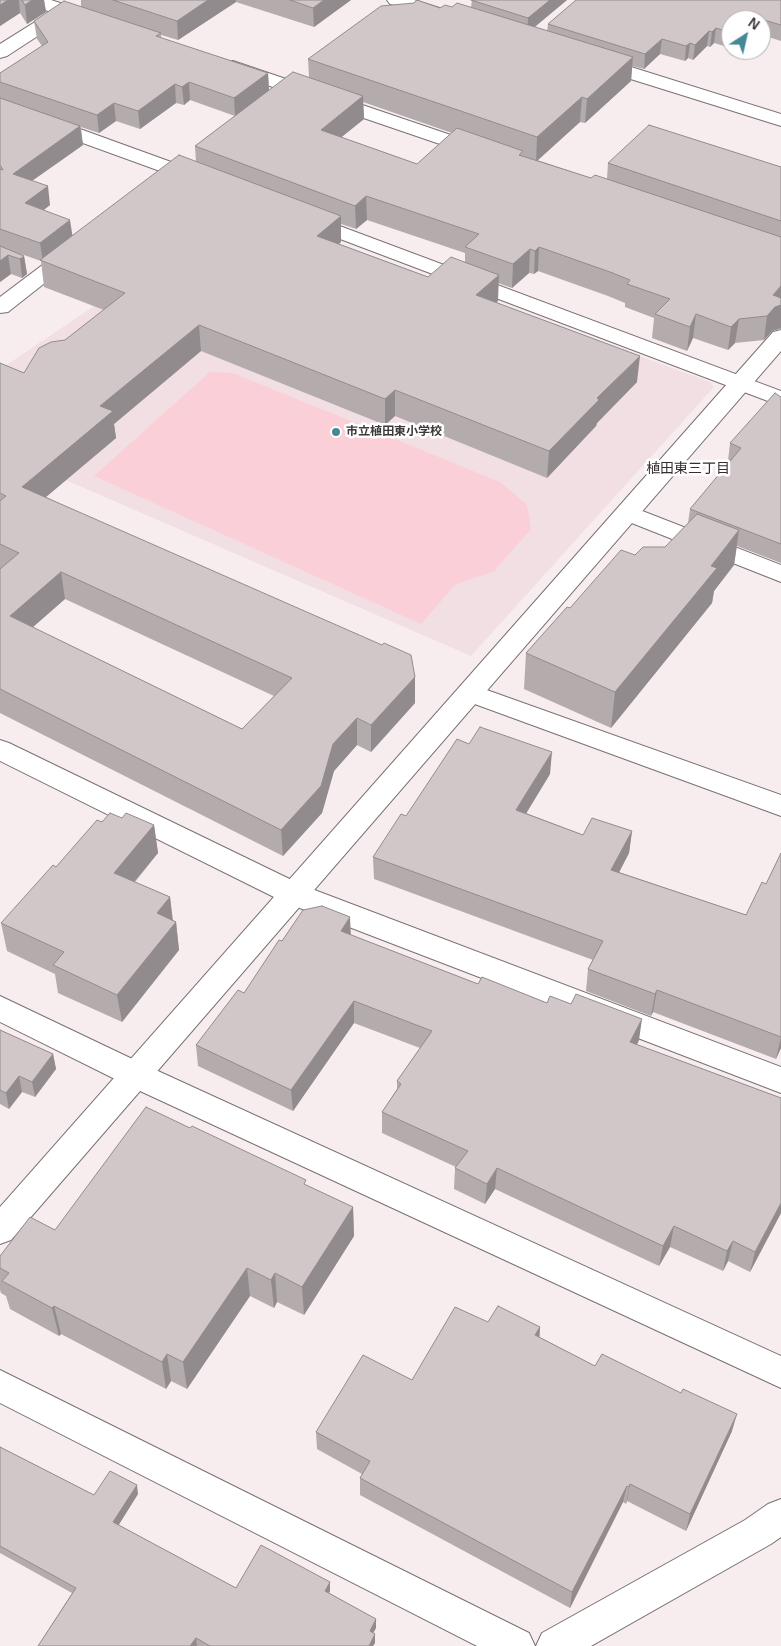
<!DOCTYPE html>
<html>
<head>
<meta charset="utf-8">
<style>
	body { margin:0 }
	#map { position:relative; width:781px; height:1646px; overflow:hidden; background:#f7edef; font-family:Helvetica,sans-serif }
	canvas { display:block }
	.north { position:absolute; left:721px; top:10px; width:50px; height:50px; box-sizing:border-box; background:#fff; border:1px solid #b1b0b0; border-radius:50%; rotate:35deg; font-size:14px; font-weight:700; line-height:20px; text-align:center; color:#3d393a }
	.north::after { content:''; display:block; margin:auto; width:18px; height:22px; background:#458998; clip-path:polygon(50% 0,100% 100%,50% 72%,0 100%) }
</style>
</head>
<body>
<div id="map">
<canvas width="781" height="1646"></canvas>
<div class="north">N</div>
</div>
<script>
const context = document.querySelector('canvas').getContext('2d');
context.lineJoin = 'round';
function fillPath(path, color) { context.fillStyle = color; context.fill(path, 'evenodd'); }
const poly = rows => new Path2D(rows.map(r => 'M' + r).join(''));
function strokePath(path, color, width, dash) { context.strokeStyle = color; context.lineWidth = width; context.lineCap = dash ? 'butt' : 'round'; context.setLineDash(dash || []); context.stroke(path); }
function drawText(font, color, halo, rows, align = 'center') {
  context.font = font + ' Helvetica,"Noto Sans JP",sans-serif'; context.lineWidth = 5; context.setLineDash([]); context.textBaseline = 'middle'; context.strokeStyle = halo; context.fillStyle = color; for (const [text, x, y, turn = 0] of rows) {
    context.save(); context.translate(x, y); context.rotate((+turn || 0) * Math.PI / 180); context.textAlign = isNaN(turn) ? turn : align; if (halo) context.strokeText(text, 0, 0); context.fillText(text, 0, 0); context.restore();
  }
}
const built = poly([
	[240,208,710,382,714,387,471,656,61,478,0,364,5,366]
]);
const green = poly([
	[210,372,233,373,500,482,527,505,531,529,494,571,455,585,421,624,94,476]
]);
const street = poly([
	[24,0,51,0,97,15,100,19,97,23,91,24,67,17,7,56,0,58,0,44,51,12,27,4,24,0],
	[233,61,486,147,489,151,486,155,479,157,472,155,226,71,224,67,226,63,233,61],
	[0,100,207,175,210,179,207,183,200,185,193,183,0,113,0,100],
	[305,213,781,391,781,406,298,223,295,219,298,215,305,213],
	[72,246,79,248,82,252,79,256,8,312,0,313,0,297,65,248,72,246],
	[627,505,781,565,781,582,619,518,615,513,619,508,627,505],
	[470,684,781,795,781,816,461,699,457,693,461,687,470,684],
	[0,740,9,743,304,886,781,1067,781,1093,284,902,0,761,0,740],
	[0,996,147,1066,781,1356,781,1388,125,1084,0,1022,0,996],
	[0,1370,529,1633,535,1646,477,1646,0,1403,0,1370],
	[781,1499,781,1537,771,1544,591,1646,536,1646,542,1633,745,1520,768,1504,781,1499]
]);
const secondary = poly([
	[387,0,414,0,449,11,452,15,449,19,443,20,390,4,387,0],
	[596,56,781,114,781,126,589,66,587,62,589,58,596,56],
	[781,330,781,351,11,1240,0,1244,0,1207,773,332,781,330]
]);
const wall = poly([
	[0,0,44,0,46,12,27,24,20,13,0,26],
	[81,0,351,0,314,27,236,2,178,40,161,35,161,38,268,73,269,91,309,78,308,59,440,8,452,7,471,7,472,0,567,0,535,27,547,31,548,24,781,0,781,41,762,35,761,36,761,20,731,20,731,48,714,43,710,47,707,46,693,60,688,58,685,61,660,54,644,69,632,66,631,81,585,123,580,122,537,160,591,178,607,179,608,163,781,167,781,329,772,331,764,340,735,343,728,350,693,338,687,351,652,338,654,318,625,307,625,303,608,296,538,271,534,274,529,273,512,288,498,283,498,301,496,302,637,382,597,423,596,426,547,478,395,416,385,425,201,351,114,424,116,438,46,497,415,677,415,703,371,752,357,745,334,771,322,813,283,856,0,713,0,363,24,373,104,310,44,287,41,261,21,254,24,256,27,274,22,278,11,274,0,282,0,73,42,46,37,39,34,21,81,7],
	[190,100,235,116,195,146,196,162,72,236,44,210,50,205,32,181,83,145,81,127,99,133,116,121,140,129,176,103,184,105],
	[363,102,452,133,417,164,341,137,364,119],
	[367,220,465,253,465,262,428,277,339,244,341,242,341,224,356,229],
	[65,599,274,696,242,729,32,627],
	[781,397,781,563,737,546,734,565,714,591,712,603,611,728,524,689,526,653,570,608,635,555,665,547,688,523,690,509,730,462,728,461,730,443],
	[550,774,526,813,583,835,632,831,629,853,619,872,746,915,766,884,781,853,781,1048,776,1059,653,1012,651,1016,586,991,588,969,593,960,374,879,373,857,406,816],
	[122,818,154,825,158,853,135,882,170,897,173,920,176,922,179,950,122,1022,58,993,55,974,7,951,1,923,56,867,102,822],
	[350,935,478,984,639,1040,637,1045,781,1098,781,1213,750,1272,728,1261,723,1271,670,1247,659,1266,495,1189,485,1204,454,1189,455,1168,456,1167,382,1133,382,1112,397,1089,397,1081,420,1048,354,1023,293,1111,198,1066,196,1045,244,993,282,941],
	[0,1030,53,1054,56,1069,35,1097,22,1092,9,1109,0,1104],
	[306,1186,353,1207,354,1236,304,1315,277,1302,274,1308,250,1296,187,1389,171,1381,166,1389,61,1334,59,1336,10,1309,6,1296,1,1293,0,1290,0,1256,55,1230],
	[488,1322,540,1327,539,1337,595,1366,732,1431,686,1531,627,1501,626,1504,623,1502,570,1608,360,1495,360,1478,362,1474,317,1449,316,1432,412,1380],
	[0,1447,94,1495,138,1494,118,1525,236,1588,330,1591,329,1593,376,1619,376,1628,373,1633,375,1634,375,1643,373,1646,38,1646,72,1593,0,1553]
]);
const shadedWall = poly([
	[8,0,19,0,20,13,0,26,0,5],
	[32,0,44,0,46,12,27,24,25,5],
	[208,0,236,0,236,2,178,40,177,21],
	[324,0,351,0,314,27,313,8],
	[550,0,567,0,527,33,528,18],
	[764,20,762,35,761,36,761,23],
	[716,28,714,43,710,47,712,32],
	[709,31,707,46,693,60,695,45],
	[662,39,660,54,644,69,645,54],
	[690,43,688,58,685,61,686,46],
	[633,57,631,81,585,123,587,99],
	[268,73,269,91,235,116,234,98],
	[189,82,190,100,184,105,182,87],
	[175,84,176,103,140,129,138,111],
	[363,96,364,119,322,153,321,130],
	[582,97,580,122,536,162,537,137],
	[114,103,116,121,99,133,97,115],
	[80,126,83,145,16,192,13,174],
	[48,186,50,205,28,221,25,203],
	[366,196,367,220,356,229,355,206],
	[341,216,341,242,318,262,317,236],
	[70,220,73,239,43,262,40,243],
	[539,247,538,271,534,274,535,251],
	[530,249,529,273,512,288,513,264],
	[8,255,11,274,0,282,0,261],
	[24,256,27,274,22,278,20,259],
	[499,275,498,301,475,321,476,295],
	[781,286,781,328,772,331,764,340,767,316,773,295],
	[696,314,693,338,687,351,690,327],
	[739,319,735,343,728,350,731,327],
	[199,325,201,351,114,424,116,438,27,513,22,487,100,406],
	[640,356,637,382,597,423,596,426,547,478,549,451,597,398],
	[395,390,395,416,385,425,385,399],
	[739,530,734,565,714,591,712,603,611,728,615,692],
	[61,572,65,599,15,643,10,616],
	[415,677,415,703,371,752,371,725],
	[357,718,357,745,334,771,322,813,283,856,281,830,333,744],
	[552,752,550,774,515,832,516,810],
	[154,825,158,853,118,901,114,873],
	[632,831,629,853,609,892,611,870],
	[170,897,173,925,176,922,179,950,122,1022,117,995,157,913],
	[350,917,351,938,341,931],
	[657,990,653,1012,651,1016,655,994],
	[354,1001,354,1023,293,1111,291,1090],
	[642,1019,639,1040,627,1064,630,1042],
	[781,1037,781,1048,776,1059],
	[53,1054,56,1069,35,1097,32,1082],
	[19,1076,22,1092,9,1109,6,1093],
	[497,1168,495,1189,485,1204,487,1184],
	[781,1203,781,1213,750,1272,755,1252],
	[353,1207,354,1236,304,1315,302,1287],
	[674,1226,670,1247,659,1266,663,1246],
	[733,1241,728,1261,723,1271,727,1251],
	[247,1268,250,1296,187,1389,183,1362],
	[275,1273,277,1302,274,1308,271,1280],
	[54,1306,61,1334,59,1336,52,1308],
	[540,1327,539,1345,535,1335],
	[167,1354,171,1381,166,1389,162,1362],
	[737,1414,732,1431,686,1531,690,1514],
	[630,1484,627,1501,626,1504,629,1487],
	[137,1485,138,1494,115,1531,113,1522],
	[627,1486,623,1502,570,1608,572,1592],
	[330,1582,330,1591,325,1599,325,1591],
	[376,1619,376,1628,370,1639,370,1631],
	[375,1634,375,1643,373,1646,369,1646],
	[196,1638,197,1646,190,1646]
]);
const building = poly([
	[0,0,8,0,0,5,0,0],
	[22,0,32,0,25,5,22,0],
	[113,0,208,0,177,21,113,0],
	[290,0,324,0,313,8,290,0],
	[417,0,440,8,445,5,452,7,457,3,633,57,587,99,582,97,537,137,308,59,381,6,414,3,417,0],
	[471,0,550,0,528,18,471,0],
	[576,0,781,0,781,25,764,20,761,23,761,20,731,20,731,33,716,28,712,32,709,31,695,45,690,43,686,46,662,39,645,54,548,24,576,0],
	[64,1,161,33,156,36,268,73,234,98,189,82,182,87,175,84,138,111,114,103,97,115,0,82,0,73,48,42,34,21,64,1],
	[293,72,363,96,321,130,417,164,457,128,523,151,519,155,591,178,595,175,781,237,781,286,773,295,781,298,781,305,775,307,767,316,739,319,731,327,696,314,690,327,655,314,670,299,627,284,630,280,610,272,539,247,535,251,530,249,513,264,465,247,479,234,366,196,355,206,195,146,293,72],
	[0,98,80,126,13,174,48,186,25,203,70,220,40,243,0,229,0,169,3,170,0,165,0,98],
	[649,125,781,167,781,221,608,163,649,125],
	[179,155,341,216,317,236,428,277,451,257,499,275,476,295,640,356,597,398,599,400,549,451,395,390,385,399,199,325,100,406,113,411,22,487,382,645,384,643,411,655,415,677,371,725,357,718,333,744,321,786,281,830,0,689,0,569,19,553,0,544,0,501,6,496,0,493,0,363,24,373,39,348,51,342,65,340,125,293,40,260,179,155],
	[61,572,292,678,242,729,10,616,61,572],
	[0,246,24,256,20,259,8,255,0,261,0,246],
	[775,393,781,397,781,544,690,509,741,448,730,443,775,393],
	[697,514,739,530,711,566,717,568,615,692,526,653,567,607,570,608,621,550,635,555,643,547,665,547,697,514],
	[480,727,552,752,516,810,583,835,592,818,632,831,611,870,746,915,762,882,766,884,781,853,781,1037,657,990,655,994,588,969,603,941,373,857,401,814,406,816,457,739,469,744,480,727],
	[110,813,122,818,126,813,154,825,114,873,170,897,157,913,176,922,117,995,53,965,64,952,1,923,53,865,56,867,97,820,102,822,110,813],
	[322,906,350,917,341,931,478,984,482,977,547,1003,550,996,571,1004,576,994,642,1019,630,1042,781,1098,781,1203,755,1252,733,1241,727,1251,674,1226,663,1246,497,1168,487,1184,455,1168,468,1151,382,1112,401,1084,397,1081,432,1031,354,1001,291,1090,196,1045,238,990,244,993,279,940,282,941,303,910,322,906],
	[0,1030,53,1054,32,1082,19,1076,6,1093,0,1090,0,1030],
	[146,1107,190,1128,192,1126,306,1180,304,1184,353,1207,302,1287,275,1273,271,1280,247,1268,183,1362,167,1354,162,1362,54,1306,52,1308,2,1281,9,1273,0,1268,0,1256,30,1217,55,1230,146,1107],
	[498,1306,540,1327,535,1335,595,1366,602,1354,681,1393,683,1389,737,1414,690,1514,630,1484,629,1487,627,1486,572,1592,360,1478,370,1461,316,1432,363,1355,412,1380,455,1307,488,1322,498,1306],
	[0,1447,94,1495,110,1471,137,1485,113,1522,236,1588,261,1545,330,1582,325,1591,376,1619,370,1631,375,1634,369,1646,210,1646,196,1638,190,1646,38,1646,76,1588,0,1546,0,1447]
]);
const markers = [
	[336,432,5,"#458998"]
];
const poiNames = [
	["市立植田東小学校",346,432]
];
const neighbourhoodNames = [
	["植田東三丁目",688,469]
];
fillPath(built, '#f2dfe3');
fillPath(green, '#fbcfd8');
strokePath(street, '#797072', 2);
strokePath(secondary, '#797072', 2);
fillPath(street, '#fff');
fillPath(secondary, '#fff');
fillPath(wall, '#b4abad');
fillPath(shadedWall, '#928b8d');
fillPath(building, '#d1c7c9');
strokePath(building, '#928b8d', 1);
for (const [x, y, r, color] of markers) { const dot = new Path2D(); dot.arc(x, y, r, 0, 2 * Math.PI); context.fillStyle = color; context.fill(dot); strokePath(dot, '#fff', 2); }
drawText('bold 12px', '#3d393a', '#fff', poiNames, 'left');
drawText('14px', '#352d2f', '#fff', neighbourhoodNames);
</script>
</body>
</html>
